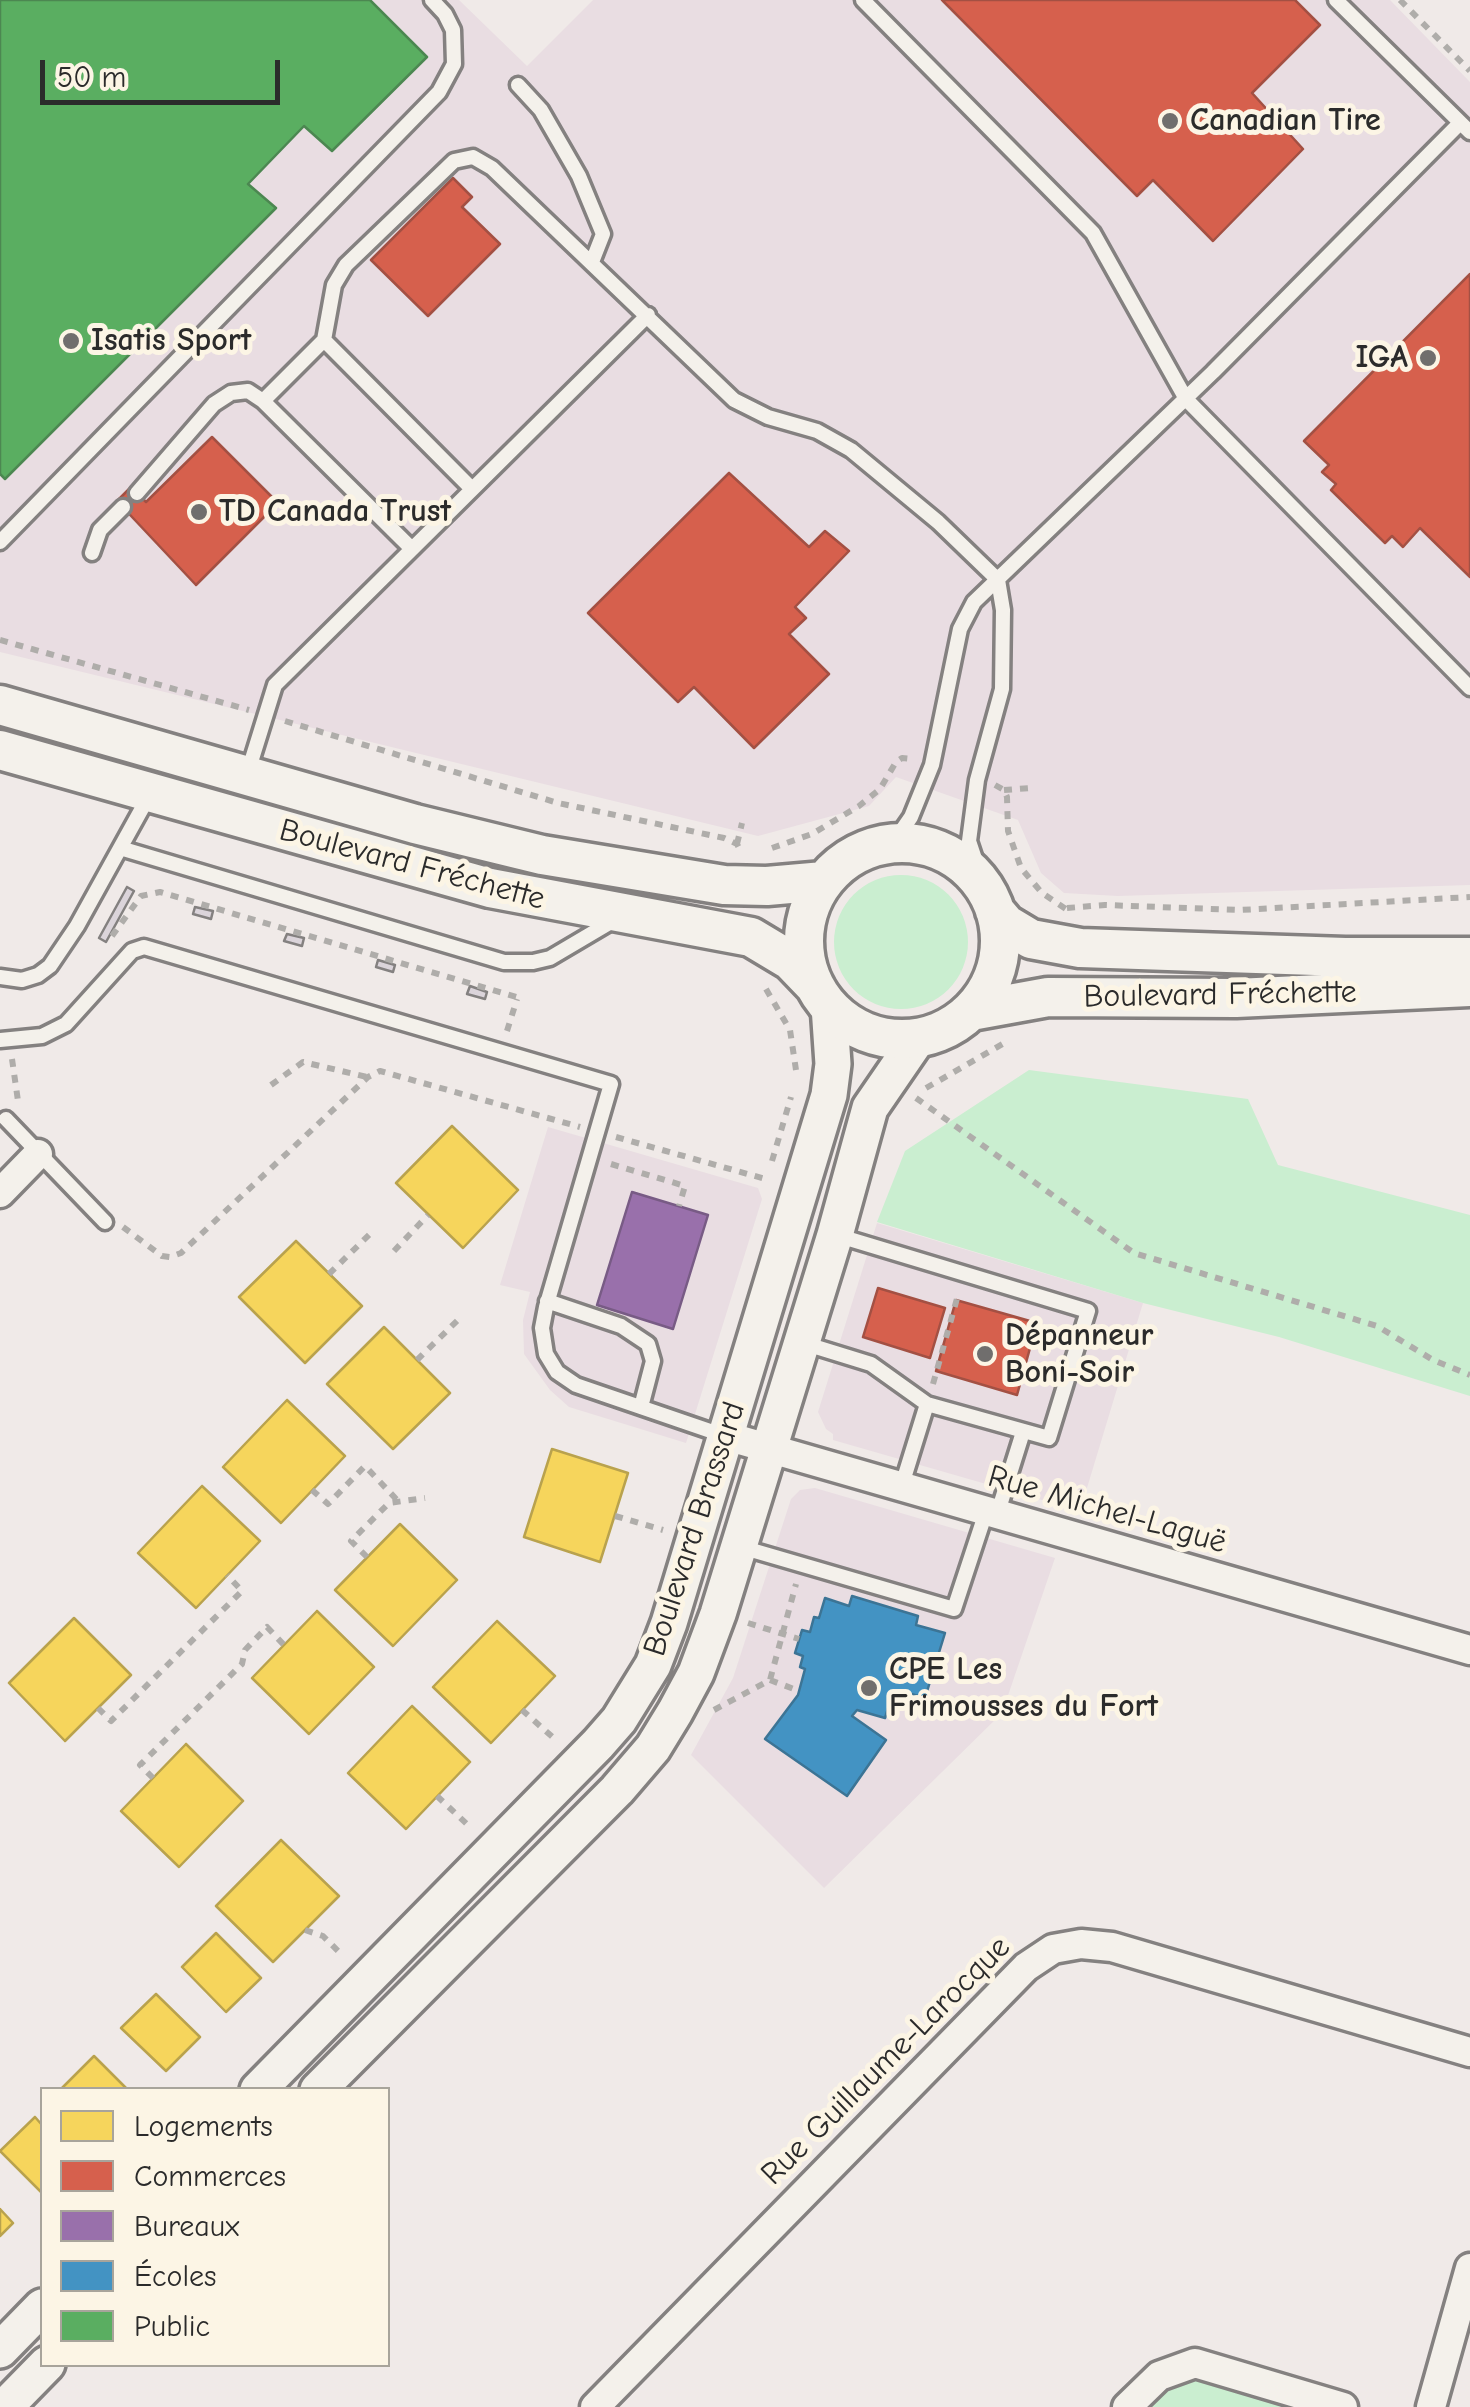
<!DOCTYPE html>
<html>
<head>
<meta charset="utf-8">
<style>
	body { margin:0 }
	#map { position:relative; width:1470px; height:2407px; overflow:hidden; background:#f0eae8; font-family:"Comic Neue",sans-serif }
	canvas { display:block }
	.legend { position:absolute; left:40px; top:2087px; width:350px; height:280px; box-sizing:border-box; background:#fcf5e5; border:2px solid #a8a49b; margin:0; padding:12px 18px; list-style:none; font-size:30px; color:#2b2b2b }
	.legend li { display:flex; align-items:center; gap:20px; height:50px }
	.legend b { width:50px; border:2px solid #a8a49b }
	.scale { position:absolute; left:40px; top:60px; width:240px; height:45px; box-sizing:border-box; border:5px solid #2b2b2b; border-top:0; padding-left:12px; font-size:30px; line-height:35px; white-space:nowrap; color:#2b2b2b; -webkit-text-stroke:8px #fcf5e5; paint-order:stroke }
</style>
</head>
<body>
<div id="map">
<canvas width="1470" height="2407"></canvas>
<ul class="legend">
<li><b style="height:28px;background:#f6d55c"></b>Logements</li>
<li><b style="height:28px;background:#d6604d"></b>Commerces</li>
<li><b style="height:28px;background:#9970ab"></b>Bureaux</li>
<li><b style="height:28px;background:#4393c3"></b>Écoles</li>
<li><b style="height:28px;background:#5aae61"></b>Public</li>
</ul>
<div class="scale">50 m</div>
</div>
<script>
const context = document.querySelector('canvas').getContext('2d');
context.lineJoin = 'round';
function fillPath(path, color) { context.fillStyle = color; context.fill(path, 'evenodd'); }
const poly = rows => new Path2D(rows.map(r => 'M' + r).join(''));
function strokePath(path, color, width, dash) { context.strokeStyle = color; context.lineWidth = width; context.lineCap = dash ? 'butt' : 'round'; context.setLineDash(dash || []); context.stroke(path); }
function drawText(font, color, halo, rows, align = 'center') {
  context.font = font + ' "Comic Neue",sans-serif'; context.lineWidth = 10; context.setLineDash([]); context.textBaseline = 'middle'; context.strokeStyle = halo; context.fillStyle = color; for (const [text, x, y, turn = 0] of rows) {
    context.save(); context.translate(x, y); context.rotate((+turn || 0) * Math.PI / 180); context.textAlign = isNaN(turn) ? turn : align; if (halo) context.strokeText(text, 0, 0); context.fillText(text, 0, 0); context.restore();
  }
}
const built = poly([
	[0,0,459,0,527,66,593,0,1390,0,1470,82,1470,885,1118,896,1064,893,1041,873,1018,820,896,777,869,806,758,836,0,652],
	[548,1127,758,1188,762,1199,686,1443,569,1407,550,1390,524,1354,523,1320,530,1292,500,1285],
	[877,1223,1143,1303,1080,1511,833,1440,833,1434,826,1429,818,1412],
	[815,1488,1055,1558,1002,1713,824,1888,691,1755,733,1678,791,1499,800,1490]
]);
const green = poly([
	'834 942a67 67 0 1 1 134 0a67 67 0 1 1-134 0Z',
	[1029,1070,1248,1099,1278,1165,1470,1215,1470,1396,1279,1337,1143,1303,877,1222,905,1151],
	[1199,2365,1325,2407,1118,2407]
]);
const homes = poly([
	[452,1126,518,1190,463,1248,396,1183,452,1126],
	[296,1241,362,1306,305,1363,239,1297,296,1241],
	[384,1327,450,1393,393,1449,327,1384,384,1327],
	[287,1400,345,1456,281,1523,223,1467,287,1400],
	[552,1449,628,1473,600,1562,524,1537,552,1449],
	[202,1486,260,1541,196,1608,138,1553,202,1486],
	[400,1524,457,1580,393,1646,335,1590,400,1524],
	[317,1611,374,1667,309,1734,252,1678,317,1611],
	[74,1618,131,1675,65,1741,9,1683,74,1618],
	[497,1621,555,1676,491,1743,433,1687,497,1621],
	[412,1706,470,1762,406,1829,348,1773,412,1706],
	[186,1744,243,1801,179,1867,121,1811,186,1744],
	[281,1840,339,1896,273,1962,216,1906,281,1840],
	[216,1933,261,1978,226,2012,182,1967,216,1933],
	[156,1994,200,2037,166,2071,121,2028,156,1994],
	[94,2056,128,2090,60,2090,94,2056],
	[35,2117,42,2125,42,2193,0,2151,35,2117],
	[0,2209,13,2223,0,2236,0,2209]
]);
const shops = poly([
	[942,0,1295,0,1320,25,1252,93,1303,149,1213,241,1153,180,1137,196,942,0],
	[453,178,472,197,462,207,500,244,428,316,371,260,453,178],
	[1470,274,1470,577,1420,528,1403,547,1392,536,1385,543,1331,490,1336,484,1322,472,1329,465,1304,441,1470,274],
	[212,437,278,503,196,585,117,501,131,487,146,502,212,437],
	[729,473,809,547,825,531,849,551,795,607,806,618,789,634,829,674,754,748,694,687,678,702,588,613,729,473],
	[878,1288,945,1308,930,1358,863,1337,878,1288],
	[956,1300,1037,1323,1017,1395,936,1371,956,1300]
]);
const offices = poly([
	[632,1192,708,1215,673,1329,597,1305,632,1192]
]);
const schools = poly([
	[852,1596,918,1616,916,1625,945,1633,925,1698,901,1691,898,1701,891,1699,885,1718,857,1710,852,1716,886,1740,847,1796,765,1739,798,1695,805,1669,800,1667,803,1656,795,1653,802,1630,810,1632,814,1617,819,1618,825,1598,849,1606,852,1596]
]);
const public = poly([
	[0,0,370,0,427,57,332,151,304,126,248,184,276,208,5,479,0,474,0,0]
]);
const building = poly([
	[127,887,134,891,106,942,99,938,127,887],
	[195,907,213,911,211,919,193,914,195,907],
	[287,934,304,938,302,946,284,941,287,934],
	[378,960,395,965,393,972,376,967,378,960],
	[470,986,487,992,485,999,467,994,470,986]
]);
const path = poly([
	[1400,0,1470,71],
	[0,640,249,710],
	[285,721,558,803,724,838,737,844,741,852],
	[995,785,1004,790,1007,797,1008,831,1021,868,1042,893,1066,909],
	[1004,790,1030,788],
	[737,844,742,823],
	[772,848,812,834,859,806,880,789,896,762,902,758,912,759],
	[1067,908,1105,905,1240,910,1470,897],
	[112,936,141,896,160,892,523,999],
	[766,989,790,1030,796,1070],
	[507,1031,517,999],
	[12,1059,18,1101],
	[271,1085,303,1062,367,1077],
	[926,1088,1006,1042],
	[916,1098,1134,1253,1377,1326,1433,1360,1470,1375],
	[616,1137,769,1180],
	[772,1161,791,1097],
	[611,1164,685,1186,679,1206],
	[123,1227,162,1256,170,1257,181,1253,368,1077,380,1071,580,1127],
	[394,1251,428,1215],
	[329,1274,373,1231],
	[417,1360,461,1317],
	[933,1384,958,1295],
	[312,1490,328,1504,365,1466,398,1501],
	[615,1516,663,1530],
	[367,1557,351,1541,389,1503,425,1498],
	[748,1623,799,1639],
	[770,1680,799,1691],
	[98,1708,111,1721,242,1591,227,1575],
	[522,1710,556,1740],
	[714,1710,770,1680,796,1584],
	[153,1778,140,1765,242,1664,245,1650,267,1627,284,1645],
	[437,1796,470,1827],
	[305,1930,323,1936,343,1956]
]);
const service = poly([
	[863,0,1093,233,1186,399,1470,688],
	[1336,0,1470,132],
	[518,85,541,110,579,176,603,234,592,262],
	[324,340,472,489],
	[263,401,324,340,334,285,346,265,454,161,473,157,492,168,734,400,768,417,817,431,851,450,938,522,998,580,1003,610,1002,689,977,780,969,841,985,889],
	[137,493,214,404,231,393,248,391,263,401,412,549],
	[0,542,439,92,454,64,453,30,445,14,432,0],
	[92,553,100,530,123,507],
	[247,775,275,685,648,315],
	[893,843,911,817,932,765,960,629,974,602,1213,372,1460,123],
	[120,848,504,962,533,962,550,958,616,919],
	[0,977,22,980,38,975,50,966,77,926,150,794],
	[0,1040,42,1036,66,1024,132,951,144,947,611,1084,546,1307,542,1328,546,1354,557,1372,576,1385,725,1436],
	[6,1119,105,1222],
	[547,1301,621,1326,648,1344,653,1361,641,1407],
	[803,1343,871,1364,927,1404,1049,1438,1088,1311,836,1235],
	[901,1488,927,1404],
	[997,1515,1023,1432],
	[741,1547,954,1609,986,1512]
]);
const minor = poly([
	[0,1193,38,1154],
	[726,1436,1470,1650],
	[595,2407,1026,1967,1053,1949,1081,1944,1112,1947,1470,2052],
	[1127,2407,1159,2376,1195,2363,1343,2407],
	[1431,2407,1470,2268]
]);
const tertiary = poly([
	[258,2090,598,1744,619,1720,653,1665,669,1623,829,1095,833,1064,829,1006],
	[318,2090,617,1790,653,1748,675,1712,696,1673,718,1614,835,1235,870,1108,918,1038],
	[0,2350,42,2307],
	[5,2407,47,2364]
]);
const secondary = poly([
	[0,705,415,824,542,855,724,885,767,886,824,881],
	[0,750,490,888,751,937,791,961,815,986],
	'804 941a98 98 0 1 1 196 0a98 98 0 1 1-196 0Z',
	[995,911,1006,924,1031,939,1080,948,1345,957,1470,957],
	[971,1011,1048,997,1236,998,1470,987]
]);
const markers = [
	[1170,121,10,"#706e6d"],
	[71,341,10,"#706e6d"],
	[1428,358,10,"#706e6d"],
	[199,512,10,"#706e6d"],
	[985,1354,10,"#706e6d"],
	[869,1688,10,"#706e6d"]
];
const poiNames = [
	["Canadian Tire",1190,121],
	["Isatis Sport",91,341],
	["IGA",1408,358,"right"],
	["TD Canada Trust",219,512],
	["Dépanneur",1005,1336],
	["Boni-Soir",1005,1373],
	["CPE Les",889,1670],
	["Frimousses du Fort",889,1707]
];
const streetNames = [
	["Boulevard Fréchette",412,865,15],
	["Boulevard Fréchette",1220,995,-1],
	["Rue Michel-Laguë",1107,1510,16],
	["Boulevard Brassard",695,1529,-72],
	["Rue Guillaume-Larocque",886,2061,-45]
];
fillPath(built, '#e9dde2');
fillPath(green, '#caeed0');
fillPath(homes, '#f6d55c');
strokePath(homes, '#b9a24d', 2.5);
fillPath(shops, '#d6604d');
strokePath(shops, '#a35043', 2.5);
fillPath(offices, '#9970ab');
strokePath(offices, '#785b85', 2.5);
fillPath(schools, '#4393c3');
strokePath(schools, '#3c7495', 2.5);
fillPath(public, '#5aae61');
strokePath(public, '#4c8751', 2.5);
fillPath(building, '#dbd4da');
strokePath(building, '#848180', 2.5);
strokePath(service, '#848180', 21);
strokePath(minor, '#848180', 35);
strokePath(tertiary, '#848180', 42);
strokePath(secondary, '#848180', 45);
strokePath(path, '#afadaa', 6, [8, 8]);
strokePath(service, '#f4f1eb', 14);
strokePath(minor, '#f4f1eb', 28);
strokePath(tertiary, '#f4f1eb', 35);
strokePath(secondary, '#f4f1eb', 38);
for (const [x, y, r, color] of markers) { const dot = new Path2D(); dot.arc(x, y, r, 0, 2 * Math.PI); context.fillStyle = color; context.fill(dot); strokePath(dot, '#fcf5e5', 4); }
drawText('bold 32px', '#2b2b2b', '#fcf5e5', poiNames, 'left');
drawText('32px', '#2b2b2b', '#fcf5e5', streetNames);
</script>
</body>
</html>
